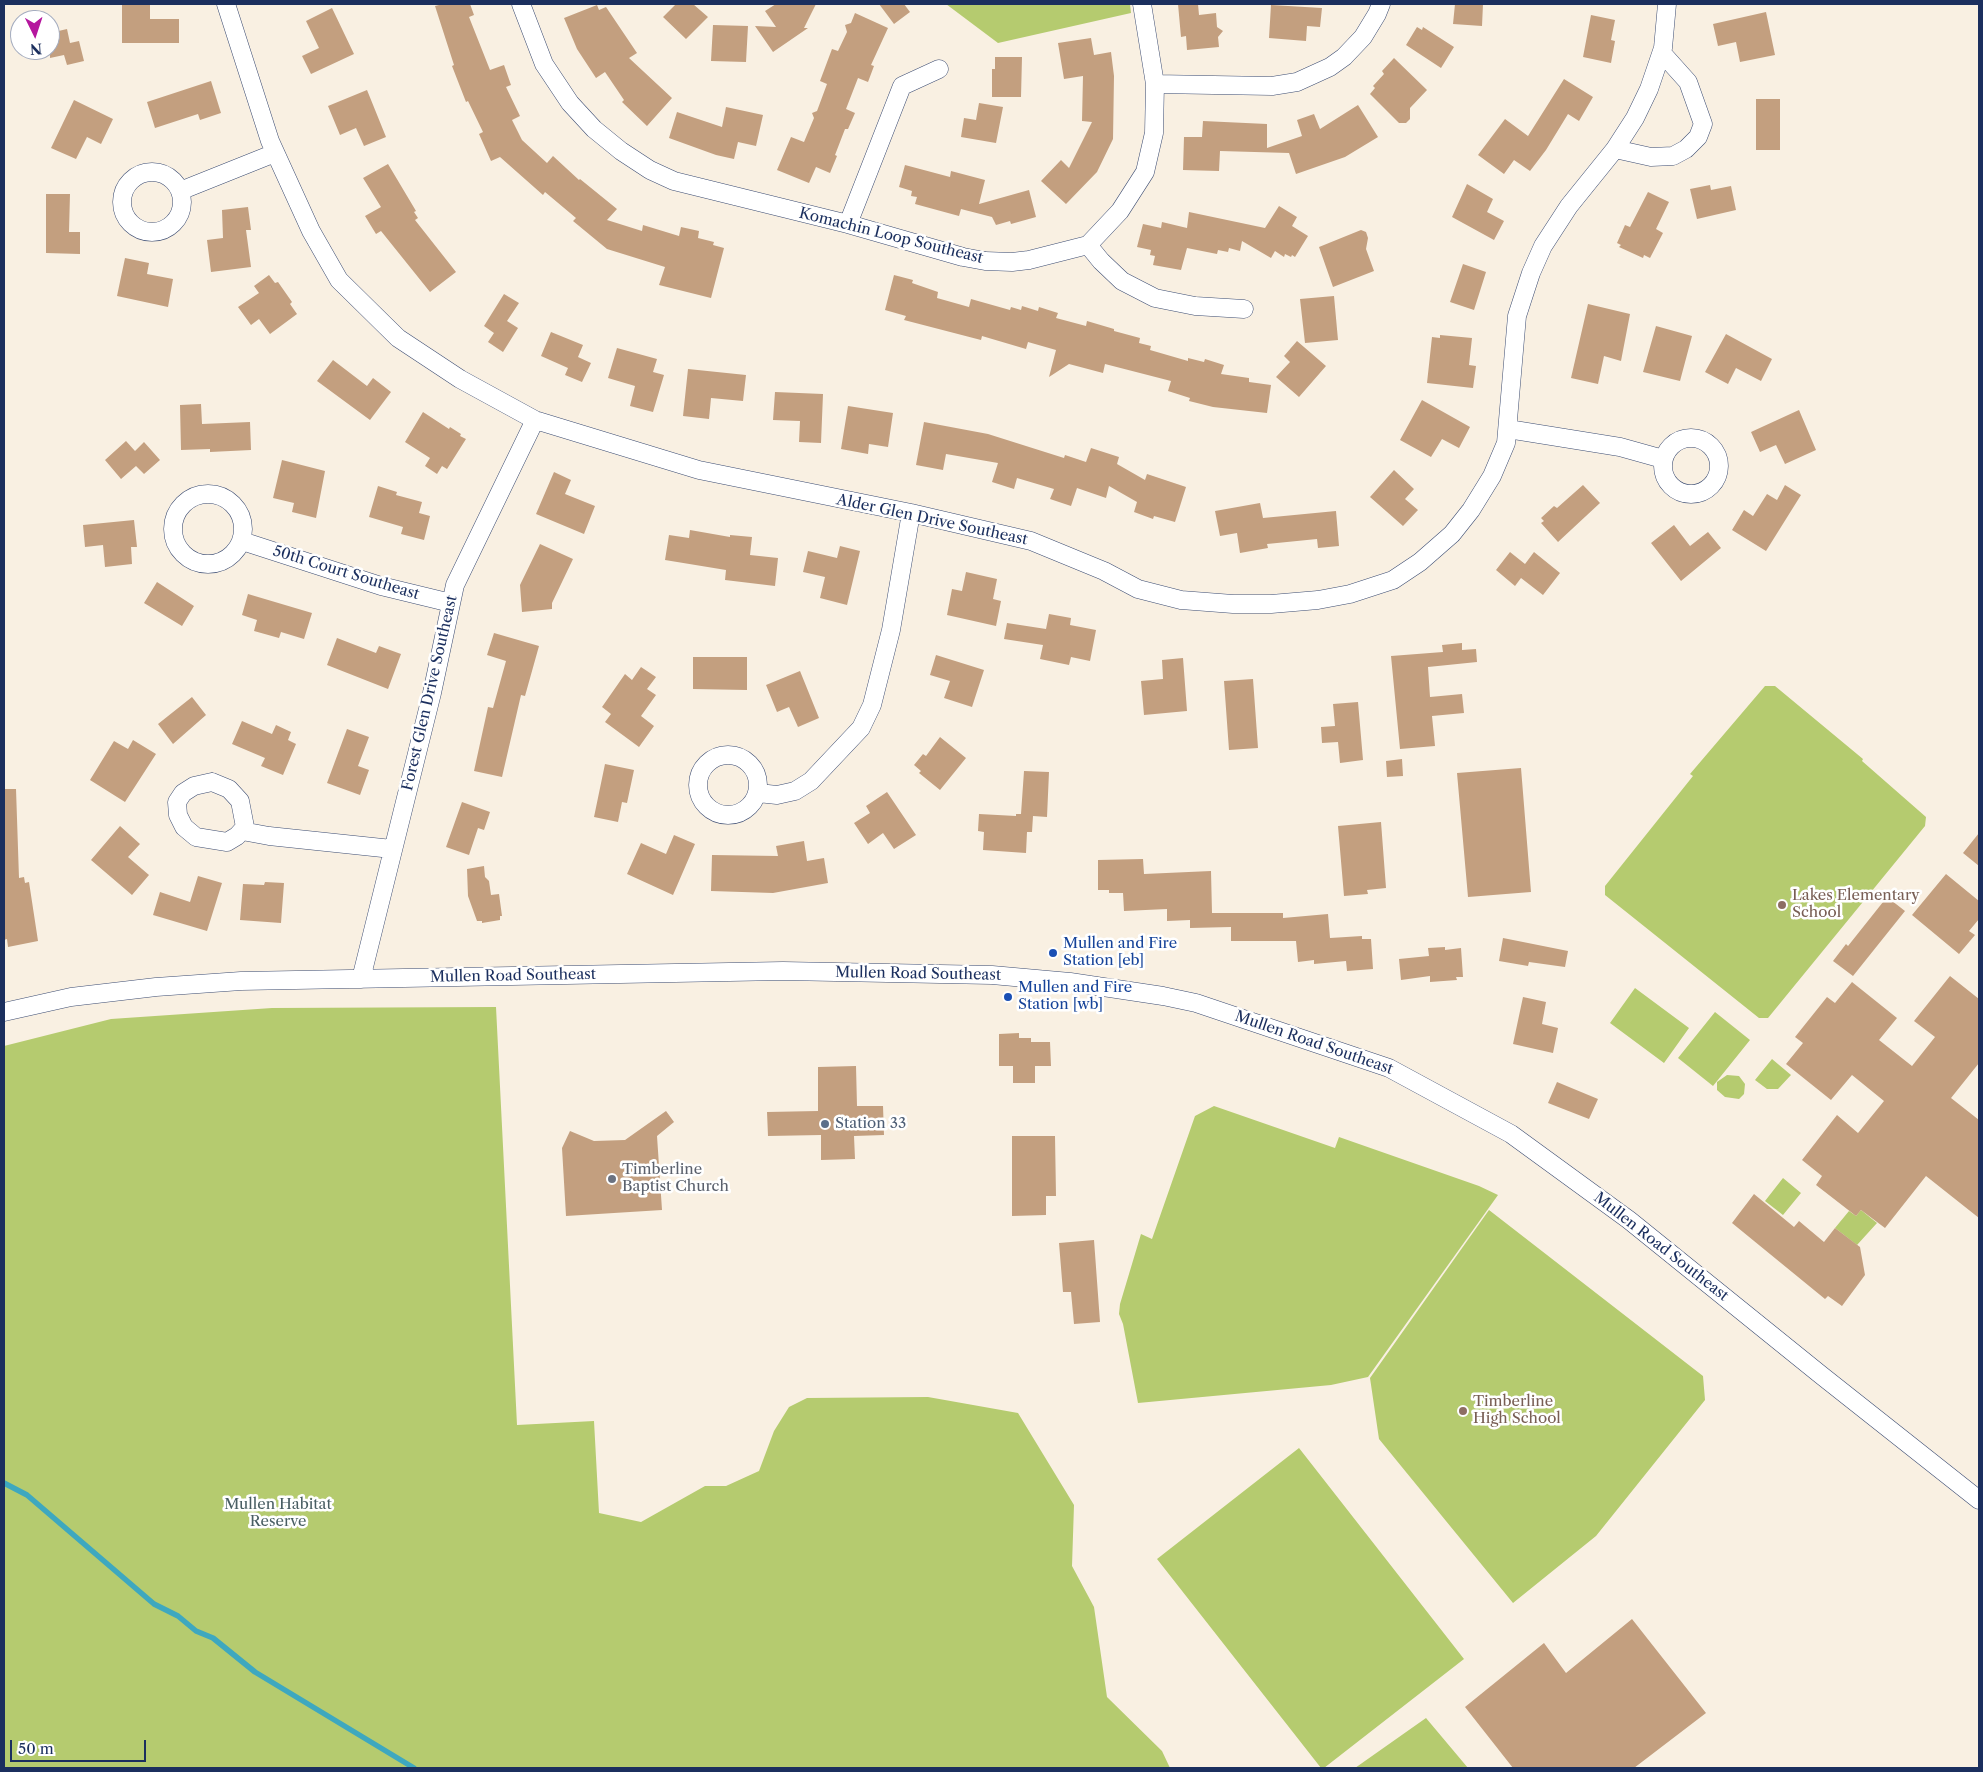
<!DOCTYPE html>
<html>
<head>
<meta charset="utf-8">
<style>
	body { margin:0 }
	#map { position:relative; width:1983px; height:1772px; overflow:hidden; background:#f9f0e2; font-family:"Libre Caslon Text",serif }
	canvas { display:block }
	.frame { position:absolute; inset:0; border:5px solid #1b2f5e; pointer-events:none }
	.north { position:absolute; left:10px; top:10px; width:50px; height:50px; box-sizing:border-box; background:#fff; border:1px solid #a4acbf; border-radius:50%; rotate:176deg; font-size:14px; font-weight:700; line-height:20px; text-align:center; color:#1b2f5e }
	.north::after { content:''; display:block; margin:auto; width:18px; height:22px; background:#b5179e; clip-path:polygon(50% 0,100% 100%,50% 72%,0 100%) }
	.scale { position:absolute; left:10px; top:1740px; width:136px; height:22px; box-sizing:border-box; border:2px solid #1b2f5e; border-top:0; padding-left:6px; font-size:15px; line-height:18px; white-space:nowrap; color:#1b2f5e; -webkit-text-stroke:4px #fff; paint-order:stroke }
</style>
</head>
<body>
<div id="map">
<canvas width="1983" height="1772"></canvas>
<div class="frame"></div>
<div class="north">N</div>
<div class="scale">50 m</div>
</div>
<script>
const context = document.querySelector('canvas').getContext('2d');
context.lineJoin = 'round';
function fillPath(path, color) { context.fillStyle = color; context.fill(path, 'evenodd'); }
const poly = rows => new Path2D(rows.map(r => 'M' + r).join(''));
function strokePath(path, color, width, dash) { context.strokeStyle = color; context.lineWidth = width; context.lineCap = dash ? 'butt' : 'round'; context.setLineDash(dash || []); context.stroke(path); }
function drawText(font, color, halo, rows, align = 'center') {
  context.font = font + ' "Libre Caslon Text",serif'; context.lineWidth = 5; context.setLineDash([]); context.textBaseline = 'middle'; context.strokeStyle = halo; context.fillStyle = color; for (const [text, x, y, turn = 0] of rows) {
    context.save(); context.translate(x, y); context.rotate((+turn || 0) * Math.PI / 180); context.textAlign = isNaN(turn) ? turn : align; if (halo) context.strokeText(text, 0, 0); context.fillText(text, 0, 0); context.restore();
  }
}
const green = poly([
	[946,4,1130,4,1131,13,998,43],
	[1765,686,1775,686,1863,759,1862,761,1926,817,1925,826,1768,1018,1759,1018,1605,895,1605,886,1693,776,1690,774],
	[1635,988,1689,1028,1664,1063,1610,1023],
	[496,1007,517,1425,594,1421,599,1513,641,1522,705,1486,726,1486,759,1471,774,1431,789,1407,807,1398,928,1397,1018,1413,1074,1505,1072,1566,1094,1607,1107,1697,1162,1751,1170,1768,4,1768,4,1046,111,1019,272,1008],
	[1715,1012,1750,1040,1713,1086,1678,1058],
	[1772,1059,1791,1075,1778,1089,1767,1089,1755,1080],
	[1727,1075,1739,1076,1745,1084,1744,1094,1739,1099,1725,1097,1717,1090,1717,1082],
	[1214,1106,1335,1148,1339,1137,1479,1186,1498,1195,1368,1377,1331,1385,1138,1403,1123,1324,1119,1314,1120,1304,1141,1234,1152,1239,1195,1116],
	[1783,1178,1801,1193,1783,1215,1765,1201],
	[1489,1210,1703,1376,1705,1400,1596,1536,1513,1603,1379,1439,1370,1378],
	[1861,1210,1877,1223,1857,1245,1835,1228,1849,1211,1856,1216],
	[1299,1448,1464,1659,1324,1768,1321,1768,1157,1559],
	[1426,1718,1468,1768,1355,1768]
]);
const stream = poly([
	[4,1483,27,1495,154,1604,178,1616,196,1631,213,1638,255,1672,414,1768]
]);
const building = poly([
	[150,4,150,19,179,19,179,43,122,43,122,5],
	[443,4,470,4,474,15,469,17,490,70,504,65,511,85,506,87,520,116,512,120,522,140,547,163,553,156,579,180,580,179,617,209,607,220,642,231,643,225,679,236,681,227,699,231,698,238,714,242,713,245,724,248,711,298,659,285,665,267,607,249,573,221,576,218,545,192,543,195,500,157,491,161,479,134,483,132,468,101,466,102,452,66,454,65,435,6],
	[676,4,693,4,708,17,686,39,663,17],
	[776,4,816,4,804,28,808,28,773,52,755,26,776,27,765,11],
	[879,4,904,4,910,12,894,24],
	[1178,4,1198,4,1199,15,1216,13,1217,27,1223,31,1218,37,1219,47,1187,50,1186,36,1181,37],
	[1455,4,1483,4,1482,26,1453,24],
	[597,5,599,10,606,7,637,53,629,58,672,98,647,126,622,102,624,100,605,72,596,78,577,49,564,18],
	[1271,5,1322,8,1320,27,1307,26,1306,41,1269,38],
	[332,8,354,54,311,74,302,56,319,48,306,21],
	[1766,12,1775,55,1740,62,1736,42,1718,46,1713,24],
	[855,13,888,28,871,65,874,66,868,82,858,78,846,109,855,113,848,129,845,129,835,155,837,156,830,173,816,167,809,183,777,170,791,137,804,142,814,118,812,113,817,111,827,84,820,81,832,49,838,51,847,32,845,25,851,23],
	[1591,15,1615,20,1611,40,1615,41,1611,63,1583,57],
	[713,25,748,26,746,62,711,61],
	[1417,27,1422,30,1423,27,1454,47,1441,68,1406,45],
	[67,29,70,43,79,41,84,61,67,65,64,55,50,58,50,33],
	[1091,38,1094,55,1111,52,1114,76,1113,139,1097,172,1066,204,1041,181,1061,160,1069,168,1092,122,1082,121,1083,76,1064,79,1058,43],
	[995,57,1022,57,1021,97,992,97,992,69,995,69],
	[1394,58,1427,90,1410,108,1410,119,1406,123,1399,123,1370,94,1375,88,1373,86,1384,74,1382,71],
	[1564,79,1593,97,1579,121,1568,114,1546,150,1530,171,1514,160,1504,174,1478,155,1505,119,1528,136],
	[211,81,221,113,200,120,198,114,155,128,147,102],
	[367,90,386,137,364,146,356,128,340,135,328,106],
	[1756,99,1780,99,1780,150,1756,150],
	[74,100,113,119,101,144,87,137,76,159,51,148],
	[979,103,1003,107,996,143,961,137,964,118,976,120],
	[1358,105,1378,137,1345,157,1296,174,1289,153,1220,151,1219,171,1183,170,1184,137,1202,137,1203,121,1267,124,1267,148,1302,136,1297,120,1314,114,1320,129],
	[726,107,763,115,756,146,738,142,734,159,716,155,669,138,677,112,722,127],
	[388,164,416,211,414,212,418,218,415,220,456,272,430,292,381,231,376,234,365,216,381,207,363,178],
	[905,165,950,177,951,171,985,180,979,204,1029,190,1036,217,1011,224,1010,221,996,225,992,217,961,209,959,216,915,204,917,197,911,196,912,191,899,187],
	[1467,184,1493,199,1487,212,1504,221,1494,240,1452,217],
	[1710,185,1711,190,1731,186,1736,210,1697,219,1690,189],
	[1648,192,1669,202,1656,229,1663,233,1650,258,1644,255,1643,258,1619,247,1621,245,1617,243,1625,225,1630,227],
	[46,194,70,194,69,232,80,232,80,254,46,253],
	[1279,206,1297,217,1292,226,1308,236,1295,257,1292,255,1291,257,1285,254,1284,257,1275,251,1271,258,1242,241,1240,251,1229,248,1228,252,1218,250,1217,254,1187,248,1181,270,1153,265,1155,256,1150,255,1151,250,1137,247,1143,224,1161,228,1162,222,1187,228,1189,212,1265,228],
	[248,207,251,230,246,230,251,267,211,272,207,240,223,238,222,210],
	[1361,230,1366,232,1368,238,1366,249,1374,271,1333,287,1319,247],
	[125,258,149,263,147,274,173,279,168,307,117,296],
	[1463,264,1486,272,1474,310,1450,302],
	[269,275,275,283,278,282,292,302,290,304,297,314,270,334,259,319,251,325,238,307,259,293,254,286],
	[894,275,913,280,912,283,938,292,937,298,969,307,971,299,1010,310,1011,307,1021,310,1022,306,1038,311,1039,307,1058,313,1056,318,1086,326,1087,321,1114,329,1114,331,1140,338,1139,343,1151,346,1150,350,1188,361,1188,358,1204,362,1205,359,1224,365,1221,374,1249,378,1249,382,1271,385,1267,413,1213,407,1189,401,1190,398,1168,391,1171,381,1105,364,1103,373,1069,364,1049,377,1056,350,1028,342,1026,349,982,336,981,340,904,320,906,316,885,310],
	[504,294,519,303,507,321,518,328,503,352,488,342,494,333,484,326],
	[1334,296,1338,340,1305,343,1300,299],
	[1588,304,1630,314,1621,361,1604,356,1598,384,1571,378],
	[1656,326,1692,336,1680,381,1643,372],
	[551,332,583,345,578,357,591,363,582,382,565,375,568,368,541,356],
	[1726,334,1772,359,1761,381,1736,368,1728,384,1705,372],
	[1440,335,1472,338,1469,365,1476,366,1473,388,1427,383,1432,337,1440,338],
	[1297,341,1326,366,1299,397,1276,377,1290,362,1284,356],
	[617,348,657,359,653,372,664,375,653,412,630,406,635,386,608,378],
	[333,360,367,386,373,378,391,392,370,420,317,381],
	[688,369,746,375,743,401,711,398,709,419,683,416],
	[775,392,823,394,821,443,799,442,800,421,773,420],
	[1422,400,1470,427,1459,448,1442,439,1431,457,1400,440],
	[201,404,202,424,250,422,251,450,210,452,210,449,181,450,180,405],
	[848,406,893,413,888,447,869,444,868,454,841,449],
	[1799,410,1816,450,1785,464,1776,445,1760,452,1751,432],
	[423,412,449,429,450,427,461,434,460,436,466,439,447,469,442,466,437,474,425,466,430,458,405,442],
	[924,422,988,434,1064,458,1065,455,1086,462,1091,448,1119,457,1117,464,1145,480,1147,474,1186,487,1175,522,1154,516,1153,519,1134,512,1137,502,1109,486,1106,498,1077,488,1071,506,1050,499,1054,489,1017,478,1014,489,992,482,998,463,946,454,943,470,916,465],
	[126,441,135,451,144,442,160,460,144,474,136,466,121,479,105,460],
	[282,460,325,471,316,518,292,512,294,503,273,498],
	[1394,470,1414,489,1405,499,1418,510,1403,526,1370,497],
	[554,472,571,480,565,494,595,506,584,534,536,514],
	[1583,485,1600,503,1558,542,1541,523,1544,521,1541,518,1554,506,1557,508],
	[1785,485,1801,495,1766,551,1732,530,1744,510,1753,516,1767,494,1777,500],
	[378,486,397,492,396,495,422,502,419,513,430,516,424,540,401,534,403,527,369,517],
	[1260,503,1263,518,1336,511,1339,546,1318,548,1317,539,1267,544,1268,548,1240,553,1237,533,1220,536,1215,511],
	[134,520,137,547,131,547,132,564,105,567,103,545,85,547,83,525],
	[1674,525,1690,546,1708,532,1721,548,1681,581,1651,543],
	[690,530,730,537,730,535,752,537,750,555,778,558,775,586,725,580,726,570,665,560,669,535,689,538],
	[540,544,573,559,552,603,552,609,522,612,520,585],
	[840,546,860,551,847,605,820,598,825,577,803,572,808,551,837,558],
	[1510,552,1525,564,1534,552,1560,573,1543,595,1521,578,1515,586,1496,570],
	[966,572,997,579,993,599,1001,601,996,626,947,615,952,589,962,591],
	[157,582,194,606,182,626,144,603],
	[248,594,312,613,304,639,281,632,279,638,254,631,257,620,242,615],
	[1049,614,1071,618,1070,625,1096,630,1090,661,1071,657,1069,665,1040,659,1043,645,1004,639,1007,623,1046,629],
	[494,633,539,646,525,696,521,695,502,777,474,771,488,707,493,708,506,661,487,655],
	[337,638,376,653,379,646,401,654,388,689,327,665],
	[1462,643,1462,650,1476,649,1477,662,1428,667,1430,697,1462,694,1464,713,1432,716,1435,746,1400,749,1391,656,1443,652,1442,645],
	[936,655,984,670,972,707,944,698,950,681,930,675],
	[693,657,747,657,747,690,693,689],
	[1183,658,1187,711,1144,715,1141,681,1163,679,1162,660],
	[641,667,656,677,647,689,656,695,641,716,654,726,639,747,605,722,611,714,602,707,625,674,632,680],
	[800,671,819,718,798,727,789,707,777,712,766,685],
	[1253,679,1258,748,1229,750,1224,681],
	[192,697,206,715,173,744,158,724],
	[1358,702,1363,760,1340,763,1338,742,1322,743,1321,727,1335,726,1333,704],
	[242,721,272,734,276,725,291,732,288,740,296,744,283,775,261,766,265,758,232,744],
	[347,729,369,737,358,766,369,770,360,795,327,783],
	[940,737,966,758,940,790,919,773,921,771,914,765,923,754,926,756],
	[133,740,156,754,125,802,90,780,114,741,128,749],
	[1402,759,1403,776,1387,777,1386,761],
	[605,764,634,770,627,803,622,802,618,822,594,817],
	[1521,768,1531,892,1468,897,1457,773],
	[1024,771,1049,772,1047,817,1033,816,1032,832,1027,832,1026,853,983,850,984,832,978,831,979,814,1016,816,1016,814,1021,814],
	[4,789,16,789,19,878,24,877,25,883,29,882,38,941,8,947,7,939,4,940],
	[887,792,916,835,894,849,883,833,868,844,854,823,870,813,866,806],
	[462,802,490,812,484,830,478,828,469,855,446,847],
	[1381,822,1386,888,1367,890,1368,894,1344,896,1338,826],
	[120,826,140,844,128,857,149,875,132,895,91,860],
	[1979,833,1979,866,1963,853],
	[674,835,695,844,673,895,627,874,641,843,666,854],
	[804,841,807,861,824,858,828,883,773,893,711,891,712,855,778,856,776,846],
	[1143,859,1144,874,1211,871,1212,913,1283,913,1283,918,1328,914,1330,938,1362,936,1362,939,1371,939,1373,969,1347,971,1346,961,1314,964,1314,960,1298,962,1296,941,1231,941,1231,927,1190,928,1190,920,1167,921,1167,909,1124,911,1123,893,1109,893,1109,890,1098,890,1098,860],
	[484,866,485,877,489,881,491,895,499,894,502,916,500,916,500,920,482,923,482,921,477,921,468,896,467,869],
	[1946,874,1979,901,1979,919,1969,931,1975,935,1959,954,1912,915],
	[198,876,222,883,207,931,153,915,160,892,190,902],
	[265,882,284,883,281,923,240,920,243,884,264,885],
	[1887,897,1905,911,1853,976,1833,961,1846,944,1848,946],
	[1503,938,1568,951,1565,967,1529,962,1528,966,1499,961],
	[1445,947,1445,950,1461,948,1463,977,1456,977,1457,980,1430,982,1430,976,1401,980,1399,959,1429,956,1428,948],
	[1950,976,1979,999,1979,1063,1951,1098,1979,1120,1979,1218,1926,1176,1885,1228,1861,1210,1856,1216,1816,1185,1822,1176,1802,1160,1837,1115,1858,1133,1884,1101,1852,1075,1831,1100,1786,1064,1803,1043,1795,1037,1827,997,1835,1003,1852,982,1897,1018,1879,1040,1912,1066,1935,1037,1914,1021],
	[1523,997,1546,1002,1542,1024,1558,1028,1553,1053,1513,1044],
	[1019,1033,1019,1038,1031,1038,1031,1042,1050,1042,1051,1066,1035,1066,1035,1083,1013,1083,1013,1066,999,1066,999,1034],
	[856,1066,857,1106,883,1106,884,1135,854,1136,855,1159,821,1160,821,1135,768,1136,767,1112,818,1111,818,1067],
	[1557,1082,1598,1099,1589,1119,1548,1103],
	[666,1111,674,1122,657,1136,662,1210,566,1216,562,1148,570,1131,594,1141,625,1140],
	[1012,1136,1055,1136,1056,1196,1046,1196,1046,1215,1012,1216],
	[1754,1194,1794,1227,1799,1221,1824,1242,1835,1228,1860,1247,1865,1275,1842,1306,1828,1296,1825,1299,1732,1223],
	[1094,1240,1100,1322,1074,1324,1071,1292,1063,1292,1059,1243],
	[1632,1619,1706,1713,1634,1768,1513,1768,1465,1707,1544,1643,1566,1673]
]);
const minor = poly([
	[226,4,270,141,311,231,339,280,398,338,460,379,535,420,699,470,911,513,1031,541,1104,571,1138,589,1181,600,1233,604,1271,604,1318,600,1350,594,1393,580,1420,562,1452,534,1471,510,1492,476,1506,443,1517,316,1531,273,1543,246,1569,206,1615,149,1635,118,1649,89,1663,48,1667,4],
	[521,4,544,64,570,103,594,129,621,151,650,170,674,181,848,224,963,257,985,261,1012,262,1029,260,1088,245,1120,211,1145,172,1154,133,1155,84,1142,4],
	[1155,84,1272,86,1297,82,1330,67,1344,57,1363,37,1377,14,1381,4],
	[1615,149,1651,157,1673,156,1686,149,1698,137,1703,124,1688,82,1662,53],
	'122 202a30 30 0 1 1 60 0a30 30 0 1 1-60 0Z',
	[180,191,275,153],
	[848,224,902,86,939,69],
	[1088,245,1101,261,1122,281,1155,298,1195,306,1244,309],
	[1508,429,1620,447,1663,459],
	'1663 466a28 28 0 1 1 56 0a28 28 0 1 1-56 0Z',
	'173 529a35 35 0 1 1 70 0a35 35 0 1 1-70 0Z',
	[242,541,381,586,451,603],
	'698 785a30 30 0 1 1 60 0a30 30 0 1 1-60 0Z',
	[212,782,229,789,240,801,245,827,237,836,227,842,196,837,184,827,178,815,177,802,183,793,194,786,212,782],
	[758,793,777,795,795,791,811,781,861,728,872,705,891,630,911,513],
	[242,831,269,836,392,849],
	[361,979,432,693,455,585,535,420],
	[4,1012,71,997,156,987,241,981,783,971,992,975,1070,982,1163,996,1196,1003,1389,1068,1511,1134,1629,1220,1821,1375,1979,1500]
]);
const markers = [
	[1782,905,5,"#8d6e63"],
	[1053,953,5,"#1a4fb4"],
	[1008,997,5,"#1a4fb4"],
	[825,1124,5,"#5c6f8a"],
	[612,1179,5,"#6b7280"],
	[1463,1411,5,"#8d6e63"]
];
const streetNames = [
	["Komachin Loop Southeast",891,236,14],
	["Alder Glen Drive Southeast",932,520,12],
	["50th Court Southeast",346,573,17],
	["Forest Glen Drive Southeast",430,693,-77],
	["Mullen Road Southeast",918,974,1],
	["Mullen Road Southeast",513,976,-1],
	["Mullen Road Southeast",1314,1043,19],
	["Mullen Road Southeast",1661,1247,38]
];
const educationNames = [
	["Lakes Elementary",1792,896],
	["School",1792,913],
	["Timberline",1473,1402],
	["High School",1473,1419]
];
const transitNames = [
	["Mullen and Fire",1063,944],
	["Station [eb]",1063,961],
	["Mullen and Fire",1018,988],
	["Station [wb]",1018,1005]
];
const serviceNames = [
	["Station 33",835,1124]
];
const worshipNames = [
	["Timberline",622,1170],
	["Baptist Church",622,1187]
];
const parkNames = [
	["Mullen Habitat",278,1505],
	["Reserve",278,1522]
];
fillPath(green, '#b5cb6f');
strokePath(stream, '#3ea8bf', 5.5);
fillPath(building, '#c39f7f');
strokePath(minor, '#3c4c72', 19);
strokePath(minor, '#fff', 18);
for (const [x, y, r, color] of markers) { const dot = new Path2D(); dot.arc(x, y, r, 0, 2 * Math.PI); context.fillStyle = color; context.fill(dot); strokePath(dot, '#fff', 2); }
drawText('15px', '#1b2f5e', '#fff', streetNames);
drawText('15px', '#785e54', '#fff', educationNames, 'left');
drawText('15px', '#164399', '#fff', transitNames, 'left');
drawText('15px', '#4e5e75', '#fff', serviceNames, 'left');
drawText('15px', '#5b616d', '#fff', worshipNames, 'left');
drawText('15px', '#495e63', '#fff', parkNames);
</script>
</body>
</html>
